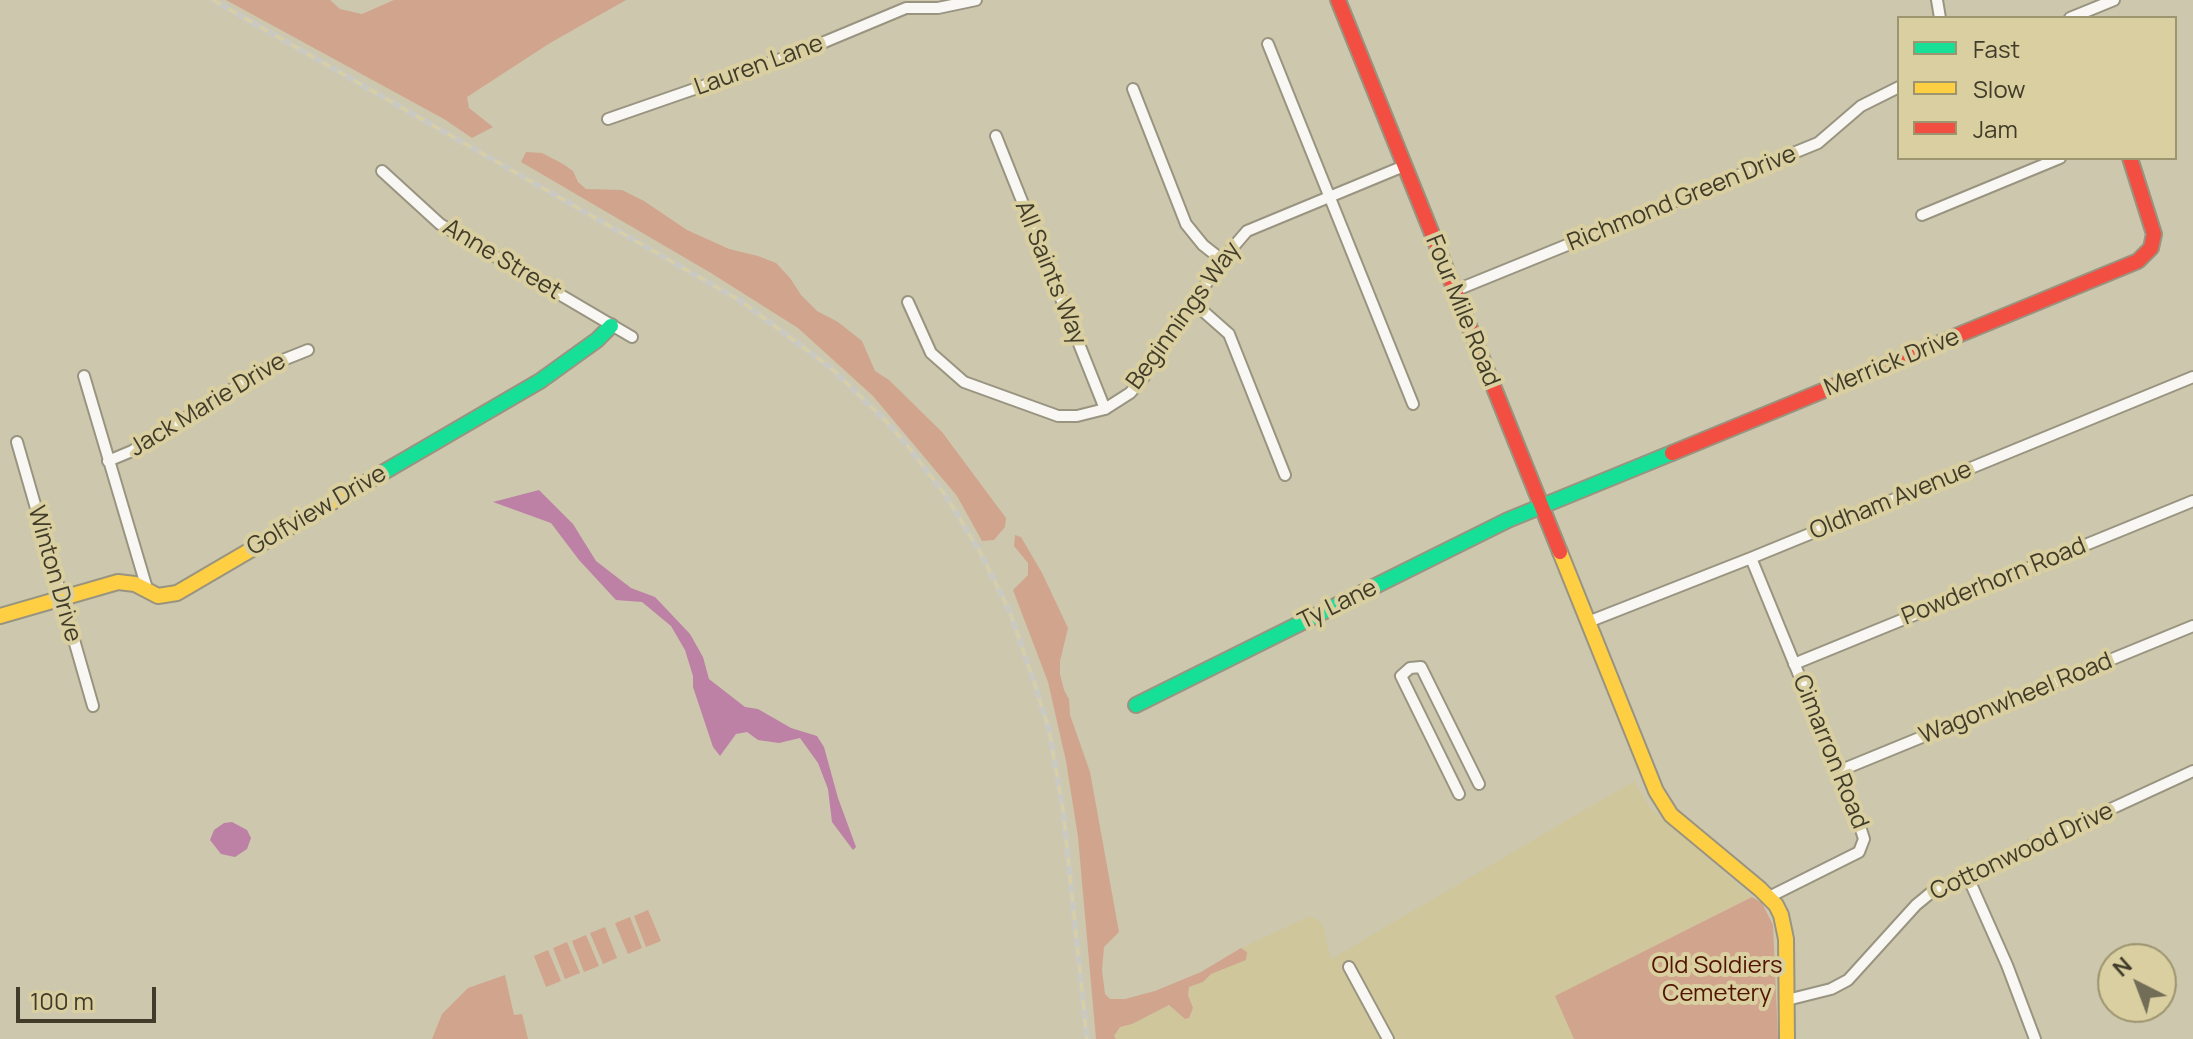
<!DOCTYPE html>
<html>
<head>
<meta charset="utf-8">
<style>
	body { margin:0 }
	#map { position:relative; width:2193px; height:1039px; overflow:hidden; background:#cdc7ad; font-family:Manrope,sans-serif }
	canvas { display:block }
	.legend { position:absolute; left:1897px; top:16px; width:280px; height:144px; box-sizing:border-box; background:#dacfa0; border:2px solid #9d9470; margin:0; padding:10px 14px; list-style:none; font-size:24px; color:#413c29 }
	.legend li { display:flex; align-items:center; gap:16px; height:40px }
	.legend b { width:40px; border:2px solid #9d9470 }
	.north { position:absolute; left:2097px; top:943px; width:80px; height:80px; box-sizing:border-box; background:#dacfa0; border:2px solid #9d9470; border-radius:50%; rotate:318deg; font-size:22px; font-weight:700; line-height:32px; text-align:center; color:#413c29 }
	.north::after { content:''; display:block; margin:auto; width:28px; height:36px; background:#726d57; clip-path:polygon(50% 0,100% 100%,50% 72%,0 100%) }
	.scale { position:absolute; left:16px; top:987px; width:140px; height:36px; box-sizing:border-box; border:4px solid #413c29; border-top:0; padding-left:10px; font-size:24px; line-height:28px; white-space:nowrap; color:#413c29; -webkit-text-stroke:6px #dacfa0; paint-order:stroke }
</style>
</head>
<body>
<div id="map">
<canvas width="2193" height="1039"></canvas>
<ul class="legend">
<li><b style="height:10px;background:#16e098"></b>Fast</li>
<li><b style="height:10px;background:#ffcf43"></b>Slow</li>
<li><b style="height:10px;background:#f24e42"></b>Jam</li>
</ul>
<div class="north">N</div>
<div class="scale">100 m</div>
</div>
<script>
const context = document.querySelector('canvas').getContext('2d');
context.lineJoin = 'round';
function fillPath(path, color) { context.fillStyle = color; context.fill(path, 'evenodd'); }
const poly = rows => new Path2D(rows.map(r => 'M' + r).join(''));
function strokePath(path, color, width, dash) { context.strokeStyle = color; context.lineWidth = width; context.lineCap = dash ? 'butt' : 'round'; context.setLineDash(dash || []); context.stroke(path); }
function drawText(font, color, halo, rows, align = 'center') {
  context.font = font + ' Manrope,sans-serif'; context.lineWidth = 8; context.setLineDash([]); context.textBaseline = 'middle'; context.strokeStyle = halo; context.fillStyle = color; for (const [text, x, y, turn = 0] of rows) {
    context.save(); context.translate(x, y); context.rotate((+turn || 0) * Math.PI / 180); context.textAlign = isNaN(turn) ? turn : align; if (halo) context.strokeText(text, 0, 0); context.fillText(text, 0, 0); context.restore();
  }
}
const built = poly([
	[1634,781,1650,808,1752,897,1556,996,1574,1039,1116,1039,1114,1036,1120,1026,1132,1024,1169,1005,1185,1019,1193,1008,1188,995,1189,987,1203,982,1211,974,1246,960,1247,952,1241,948,1310,916,1322,922,1331,959]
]);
const green = poly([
	[226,0,330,0,340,9,362,14,394,0,626,0,550,43,467,97,469,108,493,127,472,138,444,119],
	[526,152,542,153,563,164,573,171,578,182,586,189,622,190,644,201,687,230,729,249,758,256,776,263,790,278,801,295,817,311,838,322,862,341,875,371,889,380,942,432,1006,518,1005,527,994,540,982,541,957,496,873,396,798,328,711,273,521,162],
	[1015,535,1021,537,1042,573,1068,628,1060,661,1060,674,1064,690,1069,699,1070,715,1090,772,1119,932,1104,947,1102,970,1105,994,1110,999,1125,999,1155,991,1201,972,1241,948,1247,952,1246,960,1211,974,1203,982,1189,987,1188,995,1193,1008,1189,1018,1185,1019,1169,1005,1132,1024,1120,1027,1114,1036,1116,1039,1096,1039,1078,837,1066,761,1048,682,1013,590,1028,575,1028,563,1014,546],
	[1752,897,1762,903,1773,925,1778,1039,1574,1039,1555,996],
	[648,910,661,941,646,947,634,916],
	[630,917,642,948,628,954,615,923],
	[605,927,617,958,603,964,590,933],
	[586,935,599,966,584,972,572,941],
	[567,942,580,973,565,979,553,948],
	[548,950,561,981,546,987,534,956],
	[505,975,514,1015,522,1014,528,1039,432,1039,442,1014,468,988]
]);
const water = poly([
	[539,490,573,524,596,561,631,588,655,597,690,634,703,657,709,679,745,707,758,709,791,728,817,736,824,747,838,798,856,847,853,850,832,822,828,789,818,763,800,738,779,743,758,740,747,732,736,734,720,756,713,747,693,687,693,676,685,650,671,626,642,602,616,600,579,560,551,523,493,502],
	[232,822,247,830,251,838,247,849,235,857,221,854,210,840,214,830,224,823]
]);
const street = poly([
	[1937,0,1940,18],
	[2070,18,2114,0],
	[1268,44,1413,404],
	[1133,89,1186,224,1203,245,1222,260],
	[608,119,798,53,906,8,938,8,976,0],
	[996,136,1105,409],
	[382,171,440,224,632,337],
	[1922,215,2060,158],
	[1454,291,1818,143,1861,106,1899,87],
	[908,302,931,353,964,382,1058,416,1077,416,1105,409,1130,393,1141,381,1222,260,1247,231,1404,166],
	[1195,304,1229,334,1285,475],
	[84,376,148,592],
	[17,442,93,706],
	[108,461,132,451,273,364,308,350],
	[1751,558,1856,814,1864,839,1859,852,1769,897],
	[1588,622,1751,558,2193,377],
	[1794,664,2193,501],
	[1839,771,2193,626],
	[1459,794,1401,676,1410,668,1421,667,1479,784],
	[1967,875,2007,965,2035,1039],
	[1349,967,1388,1039],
	[1787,1000,1831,989,1848,980,1916,905,1933,891,2193,771]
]);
const fast = poly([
	[341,497,540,381,597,340,611,326],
	[1136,705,1508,520,1672,453]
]);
const slow = poly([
	[1560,552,1656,791,1671,815,1760,889,1776,905,1781,915,1786,939,1787,1039],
	[0,616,118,582,135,584,158,596,177,593,341,497]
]);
const jam = poly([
	[1338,0,1560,552],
	[1672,453,2138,261,2151,248,2154,234,2130,158]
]);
const rail = poly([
	[213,0,741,301,831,368,885,420,907,445,946,496,980,552,1010,612,1036,688,1049,730,1063,810,1087,1039]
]);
const streetNames = [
	["Lauren Lane",759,66,-20],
	["Richmond Green Drive",1682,199,-22],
	["Anne Street",502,260,31],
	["All Saints Way",1050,273,68],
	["Four Mile Road",1462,311,68],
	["Beginnings Way",1184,316,-54],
	["Merrick Drive",1892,363,-22],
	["Jack Marie Drive",208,405,-31],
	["Oldham Avenue",1891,501,-22],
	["Golfview Drive",317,511,-30],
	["Winton Drive",54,574,74],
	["Powderhorn Road",1994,582,-22],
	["Ty Lane",1338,605,-26],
	["Wagonwheel Road",2016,699,-22],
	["Cimarron Road",1830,752,68],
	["Cottonwood Drive",2022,852,-25]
];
const parkNames = [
	["Old Soldiers",1717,966],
	["Cemetery",1717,994]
];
fillPath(built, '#d0c69c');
fillPath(green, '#d1a48d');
fillPath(water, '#bc81a5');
strokePath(street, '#999480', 14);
strokePath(fast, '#999480', 18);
strokePath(slow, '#999480', 18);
strokePath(jam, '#999480', 18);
strokePath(street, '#f8f7f3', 10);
strokePath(fast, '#16e098', 14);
strokePath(slow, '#ffcf43', 14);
strokePath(jam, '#f24e42', 14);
strokePath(rail, '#cac9c1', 6);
strokePath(rail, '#dacfa0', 3, [9]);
drawText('24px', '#413c29', '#dacfa0', streetNames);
drawText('24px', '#521402', '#dacfa0', parkNames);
</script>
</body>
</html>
